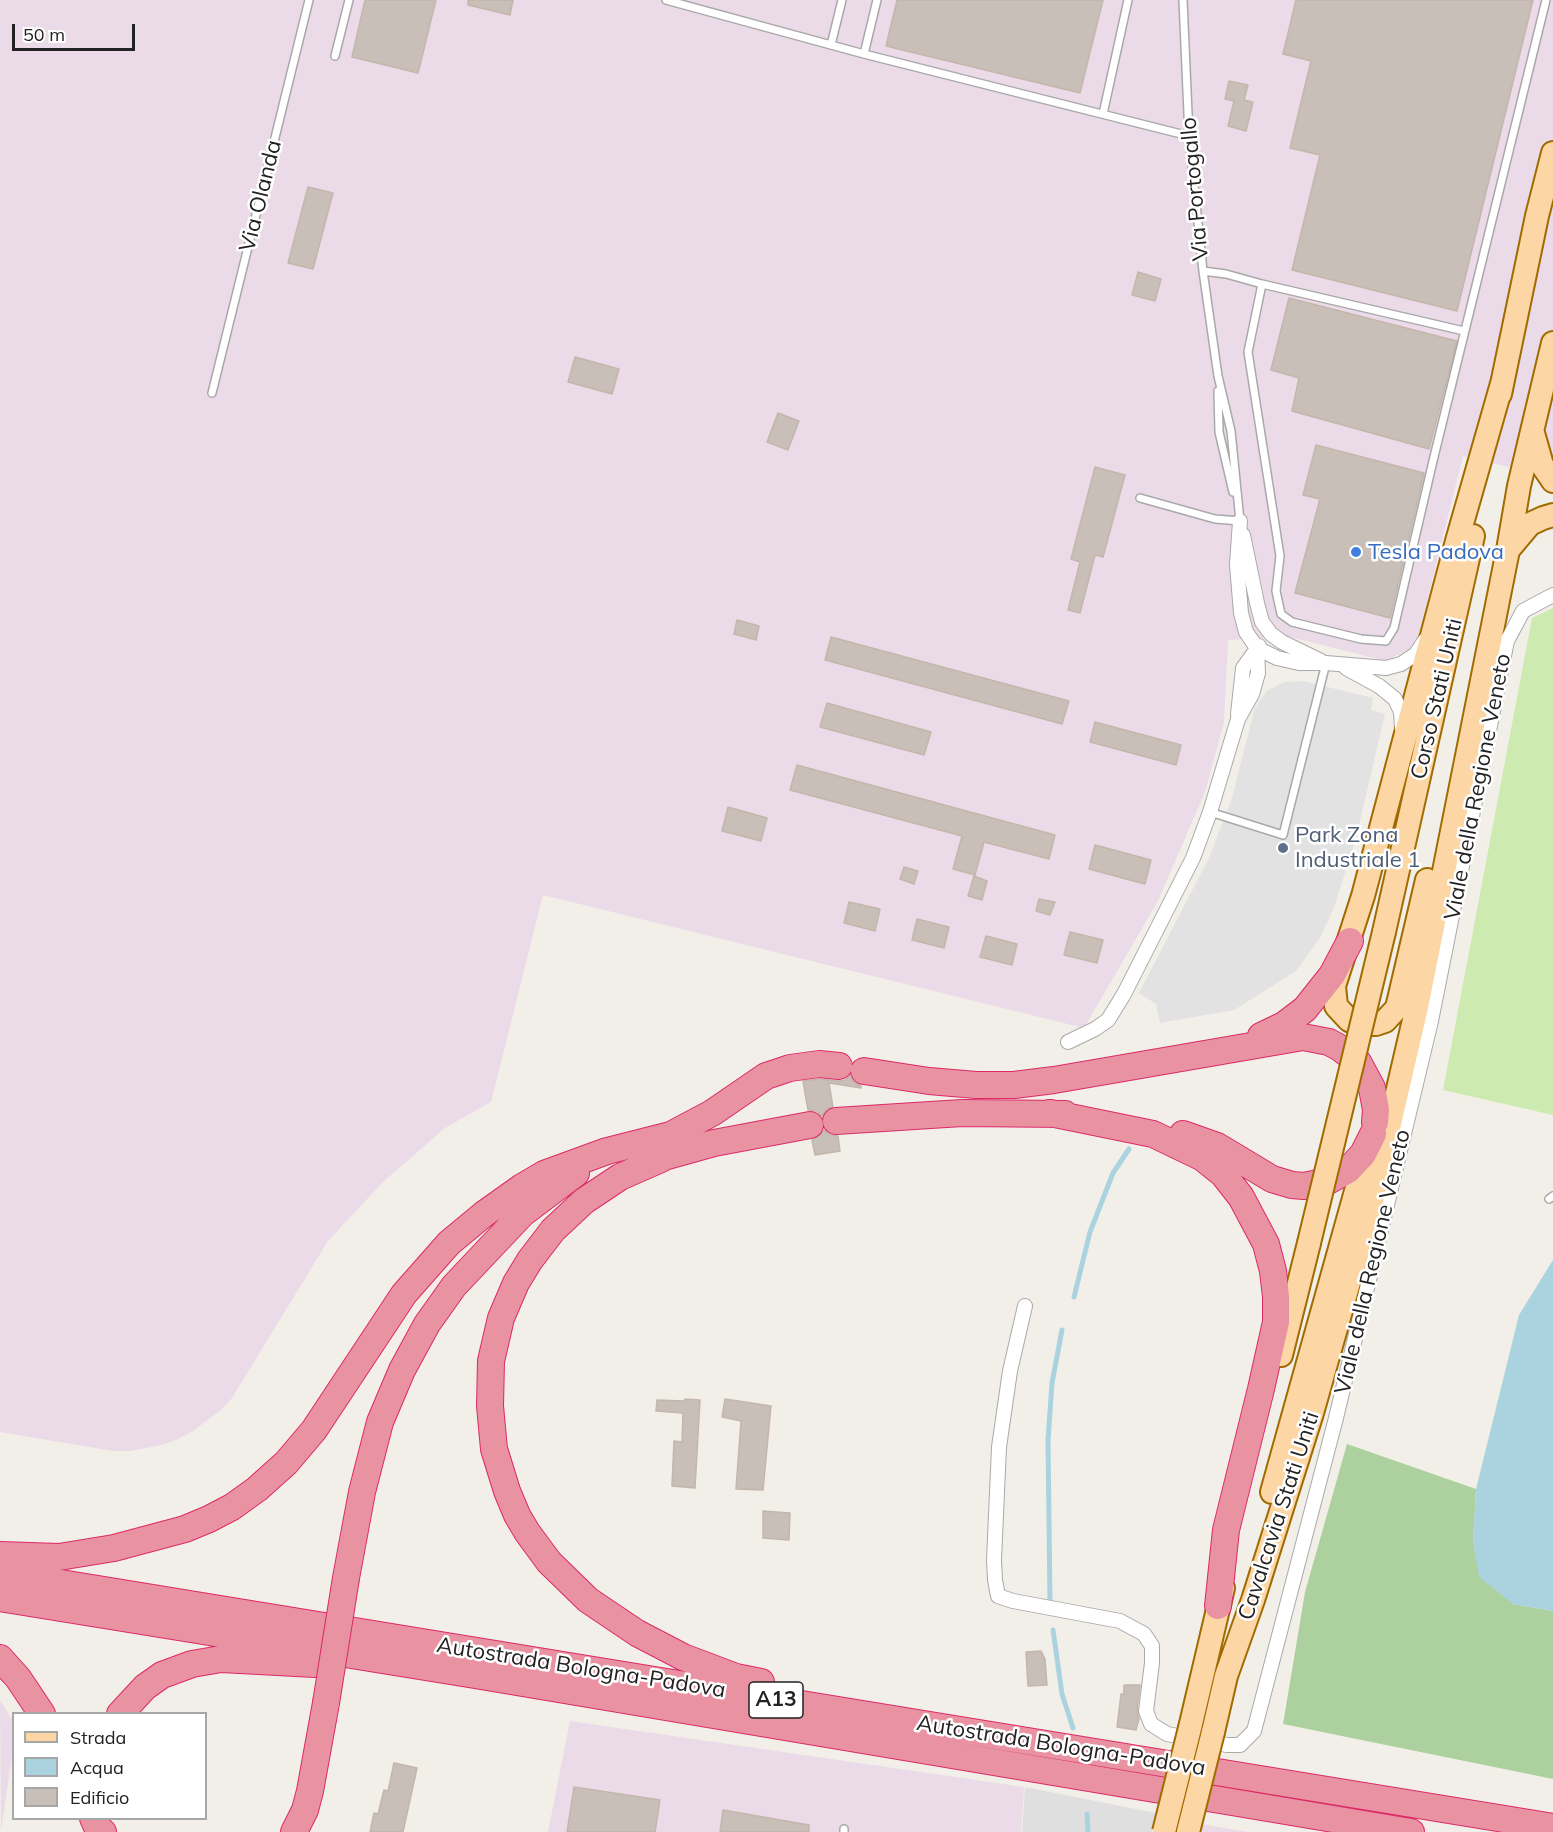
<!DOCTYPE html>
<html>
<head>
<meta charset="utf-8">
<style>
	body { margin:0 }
	#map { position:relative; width:1553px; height:1832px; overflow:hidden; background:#f2efe9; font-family:Mulish,sans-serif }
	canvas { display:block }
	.legend { position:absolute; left:12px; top:1712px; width:195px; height:108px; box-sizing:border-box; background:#fff; border:2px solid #a7a7a7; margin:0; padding:8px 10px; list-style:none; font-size:18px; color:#222 }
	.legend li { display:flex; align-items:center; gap:12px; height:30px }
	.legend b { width:30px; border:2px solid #a7a7a7 }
	.scale { position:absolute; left:12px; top:24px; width:123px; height:27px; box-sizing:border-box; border:3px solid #222; border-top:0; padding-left:8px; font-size:18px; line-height:21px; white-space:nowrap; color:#222; -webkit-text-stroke:4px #fff; paint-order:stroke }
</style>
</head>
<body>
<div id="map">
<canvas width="1553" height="1832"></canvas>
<ul class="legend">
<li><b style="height:8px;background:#fcd6a4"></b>Strada</li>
<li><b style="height:16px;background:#aad3df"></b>Acqua</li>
<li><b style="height:16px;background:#c7bfb8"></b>Edificio</li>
</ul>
<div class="scale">50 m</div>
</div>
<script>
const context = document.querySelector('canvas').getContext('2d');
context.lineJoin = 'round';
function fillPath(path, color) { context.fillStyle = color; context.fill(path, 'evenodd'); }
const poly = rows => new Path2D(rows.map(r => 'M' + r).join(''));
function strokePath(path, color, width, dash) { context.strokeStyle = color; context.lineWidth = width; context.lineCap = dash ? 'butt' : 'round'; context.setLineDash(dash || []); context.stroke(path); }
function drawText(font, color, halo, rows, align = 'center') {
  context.font = font + ' Mulish,sans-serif'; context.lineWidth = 5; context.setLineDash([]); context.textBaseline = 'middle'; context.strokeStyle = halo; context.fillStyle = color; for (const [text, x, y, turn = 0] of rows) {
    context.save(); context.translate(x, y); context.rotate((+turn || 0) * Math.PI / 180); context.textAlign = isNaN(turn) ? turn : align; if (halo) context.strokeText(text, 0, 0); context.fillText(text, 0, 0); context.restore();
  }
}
const residential = poly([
	[1025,1787,1156,1813,1152,1832,1022,1832]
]);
const industrial = poly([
	[0,0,1553,0,1553,478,1463,456,1416,645,1386,661,1290,637,1228,640,1224,722,1205,792,1158,901,1084,1028,543,895,491,1102,445,1128,383,1182,328,1241,232,1398,221,1410,193,1431,178,1439,162,1445,130,1451,113,1451,0,1432],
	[0,1700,14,1723,13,1748,1,1832],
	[570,1721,1024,1787,1021,1832,548,1832],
	[1202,1824,1248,1832,1200,1832]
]);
const grass = poly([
	[1553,608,1553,1115,1443,1090,1532,618]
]);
const forest = poly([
	[1347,1444,1476,1489,1473,1543,1513,1604,1553,1611,1553,1779,1283,1724,1305,1592]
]);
const parking = poly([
	[1303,681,1373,698,1371,710,1385,714,1356,838,1335,905,1320,938,1296,971,1234,1010,1160,1023,1156,1004,1139,993,1209,858,1231,801,1255,708,1267,691,1284,682]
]);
const water = poly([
	[1553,1260,1553,1611,1513,1604,1479,1577,1473,1543,1476,1489,1519,1315]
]);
const stream = poly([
	[1074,1297,1090,1232,1113,1173,1129,1149],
	[1050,1602,1048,1440,1052,1383,1062,1330],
	[1053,1630,1062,1694,1073,1728],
	[1087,1814,1088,1832]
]);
const building = poly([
	[365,0,436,0,418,73,352,57,365,0],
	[468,0,513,0,510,15,468,5,468,0],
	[897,0,1103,0,1080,93,886,46,897,0],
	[1296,0,1533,0,1457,311,1292,270,1320,155,1290,148,1311,61,1283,54,1296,0],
	[1229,81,1248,85,1244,100,1253,102,1246,131,1228,126,1234,101,1225,99,1229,81],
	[308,187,333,193,313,269,288,263,308,187],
	[1138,272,1161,279,1155,301,1132,295,1138,272],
	[1289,298,1457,341,1429,449,1292,411,1299,378,1271,370,1289,298],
	[575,357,619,369,612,394,568,382,575,357],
	[778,413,799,421,788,450,767,442,778,413],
	[1316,445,1424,473,1390,618,1295,593,1320,499,1303,495,1316,445],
	[1095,467,1125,475,1103,557,1095,555,1080,613,1068,610,1080,562,1071,559,1095,467],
	[737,620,759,626,756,640,734,634,737,620],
	[831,637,1069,701,1062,724,825,660,831,637],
	[827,703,931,732,924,755,820,727,827,703],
	[1095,722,1181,745,1176,765,1090,742,1095,722],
	[797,765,1055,835,1049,859,984,842,975,875,953,869,962,836,790,790,797,765],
	[728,807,767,818,761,841,722,831,728,807],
	[1095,845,1151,860,1145,884,1089,869,1095,845],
	[904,867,918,871,914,884,900,879,904,867],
	[974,876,987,881,982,900,968,896,974,876],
	[1039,899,1055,902,1050,915,1036,911,1039,899],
	[849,902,880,909,875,931,844,923,849,902],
	[917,919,949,927,944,948,912,940,917,919],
	[1070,932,1103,940,1097,963,1064,955,1070,932],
	[986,936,1017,944,1012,965,980,957,986,936],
	[850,1076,854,1082,861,1086,861,1088,829,1083,833,1107,827,1109,822,1116,816,1111,808,1110,803,1081,819,1079,838,1081,845,1080,850,1076],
	[824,1130,830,1135,838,1136,840,1151,815,1155,812,1140,819,1137,824,1130],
	[685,1399,700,1400,695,1488,672,1486,674,1441,682,1442,683,1413,656,1411,657,1400,684,1401,685,1399],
	[725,1399,771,1406,763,1490,736,1489,741,1421,722,1417,725,1399],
	[763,1511,790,1513,789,1540,763,1538,763,1511],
	[1041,1651,1045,1659,1047,1685,1028,1686,1026,1652,1041,1651],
	[1124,1685,1140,1685,1137,1710,1139,1719,1136,1730,1117,1727,1121,1694,1124,1694,1124,1685],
	[394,1763,417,1768,403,1832,370,1832,374,1813,378,1814,384,1790,388,1791,394,1763],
	[574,1787,660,1800,655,1832,567,1832,574,1787],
	[723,1810,809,1825,809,1832,720,1832,723,1810]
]);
const service = poly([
	[666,0,864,54,1189,136],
	[1183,0,1189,136,1203,271,1218,376,1231,431,1240,521],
	[831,45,842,0],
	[864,54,877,0],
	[335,56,349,0],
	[1103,114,1128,0],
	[1203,271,1226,274,1262,284,1464,331],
	[1262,284,1248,352,1280,556,1276,591,1281,614,1292,622,1361,639,1386,641,1394,628,1433,461,1546,0],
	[1218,391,1219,432,1233,492],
	[212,393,309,0],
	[1140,498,1215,519,1240,521],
	[1210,812,1283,835,1326,663],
	[1549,1199,1553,1196],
	[844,1832,844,1829]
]);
const minor = poly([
	[1240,521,1237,565,1241,613,1246,632,1257,648,1277,658,1299,663,1326,663,1386,668,1401,664,1416,654,1425,640],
	[1243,535,1257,603,1262,622,1271,634,1282,642,1321,661],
	[1346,668,1379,686,1395,699,1401,712,1402,728],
	[1238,714,1243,668,1259,646],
	[1068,1042,1095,1029,1108,1020,1124,994,1193,858,1210,812,1238,719,1252,694,1258,673,1257,648],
	[1025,1306,1010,1371,999,1447,994,1560,995,1580,998,1596,1013,1601,1120,1621,1144,1634,1152,1646,1152,1663,1146,1711,1151,1724,1167,1734,1227,1745,1240,1745,1254,1731,1336,1418,1431,1021,1507,641,1523,611,1553,595]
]);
const primary = poly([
	[1500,394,1537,216,1553,153],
	[1533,433,1542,465,1553,481],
	[1509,549,1530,524,1543,518,1553,515],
	[1427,880,1397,1008,1385,1021,1376,1024,1358,1024,1349,1020,1336,1006,1334,986,1363,896,1457,541,1503,380],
	[1384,932,1473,536],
	[1281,1355,1309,1243],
	[1272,1492,1368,1148],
	[1190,1728,1223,1588],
	[1213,1732,1226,1676,1253,1600,1312,1413,1372,1201,1417,1007,1508,550,1519,486,1553,343]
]);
const motorway = poly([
	[1261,1036,1284,1025,1305,1009,1332,975,1350,941],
	[864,1071,929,1081,976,1085,1014,1085,1054,1080,1303,1037,1329,1042,1340,1048,1358,1062,1372,1088,1376,1110,1375,1122],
	[1050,1113,1153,1134,1203,1158,1223,1174,1241,1197,1266,1244,1273,1271,1276,1297,1276,1322,1261,1389,1226,1530,1218,1606],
	[836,1121,962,1113,1065,1114],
	[1183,1134,1217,1146,1272,1179,1292,1185,1304,1186,1328,1181,1348,1170,1363,1154,1373,1134],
	[663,1139,712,1113,766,1076,790,1068,819,1064,839,1066],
	[661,1159,620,1177,584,1201,553,1230,530,1260,516,1283,501,1318,491,1361,490,1406,494,1449,507,1491,517,1515,527,1532,549,1562,588,1600,637,1633,683,1657,736,1677,761,1682],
	[646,1162,714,1143,810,1125],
	[0,1555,59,1557,114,1548,185,1529,209,1519,232,1507,257,1489,286,1463,314,1430,404,1294,449,1243,484,1214,522,1187,544,1174,607,1151,678,1133],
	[0,1573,1553,1827],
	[346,1578,362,1492,380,1422,402,1370,427,1324,454,1286,523,1213,576,1173],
	[0,1598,475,1675,1411,1832],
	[0,1658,18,1678,42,1714],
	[120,1714,145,1687,162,1675,192,1664,221,1659,315,1664],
	[93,1818,97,1827,103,1832],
	[294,1832,305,1810,310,1791,326,1703]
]);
const primaryBridge = poly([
	[1309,1243,1384,932],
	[1164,1832,1190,1728],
	[1188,1832,1213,1732]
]);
const motorwayBridge = poly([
	[326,1703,346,1578]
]);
const markers = [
	[1356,552,6,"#3f7fe0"],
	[1283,848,6,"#5c6f8a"]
];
const shields = [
	[776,1700,54]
];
const shieldNames = [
	["A13",776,1700]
];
const streetNames = [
	["Via Portogallo",1195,189,-95],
	["Via Olanda",261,196,-76],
	["Corso Stati Uniti",1437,699,-77],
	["Viale della Regione Veneto",1478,787,-79],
	["Viale della Regione Veneto",1373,1262,-77],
	["Cavalcavia Stati Uniti",1279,1516,-72],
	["Autostrada Bologna-Padova",581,1668,9],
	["Autostrada Bologna-Padova",1061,1746,9]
];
const shopNames = [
	["Tesla Padova",1368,552]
];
const serviceNames = [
	["Park Zona",1295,835],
	["Industriale 1",1295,860]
];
fillPath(residential, '#e0dfdf');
fillPath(industrial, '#ebdbe8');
fillPath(grass, '#cdebb0');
fillPath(forest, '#add19e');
fillPath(parking, '#e2e2e2');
fillPath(water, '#aad3df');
strokePath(stream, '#aad3df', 5);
fillPath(building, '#c7bfb8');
strokePath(building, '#c4b6ab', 1.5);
strokePath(service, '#a9a9a9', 10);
strokePath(minor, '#a9a9a9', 16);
strokePath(primary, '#a06b00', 26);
strokePath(motorway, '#dc2a67', 28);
strokePath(service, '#fff', 7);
strokePath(minor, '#fff', 14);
strokePath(primary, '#fcd6a4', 22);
strokePath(motorway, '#e892a2', 26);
strokePath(primaryBridge, '#a06b00', 26, []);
strokePath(motorwayBridge, '#dc2a67', 28, []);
strokePath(primaryBridge, '#fcd6a4', 22);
strokePath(motorwayBridge, '#e892a2', 26);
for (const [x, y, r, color] of markers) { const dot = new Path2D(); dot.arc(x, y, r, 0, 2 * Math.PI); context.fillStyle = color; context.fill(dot); strokePath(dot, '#fff', 2); }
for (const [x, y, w] of shields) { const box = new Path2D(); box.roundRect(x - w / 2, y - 18, w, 36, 4.5); context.fillStyle = '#fff'; context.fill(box); strokePath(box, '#222', 1.5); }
drawText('bold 21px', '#222', null, shieldNames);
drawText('22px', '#222', '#fff', streetNames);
drawText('22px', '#366cbe', '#fff', shopNames, 'left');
drawText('22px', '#4e5e75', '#fff', serviceNames, 'left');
</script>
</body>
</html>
